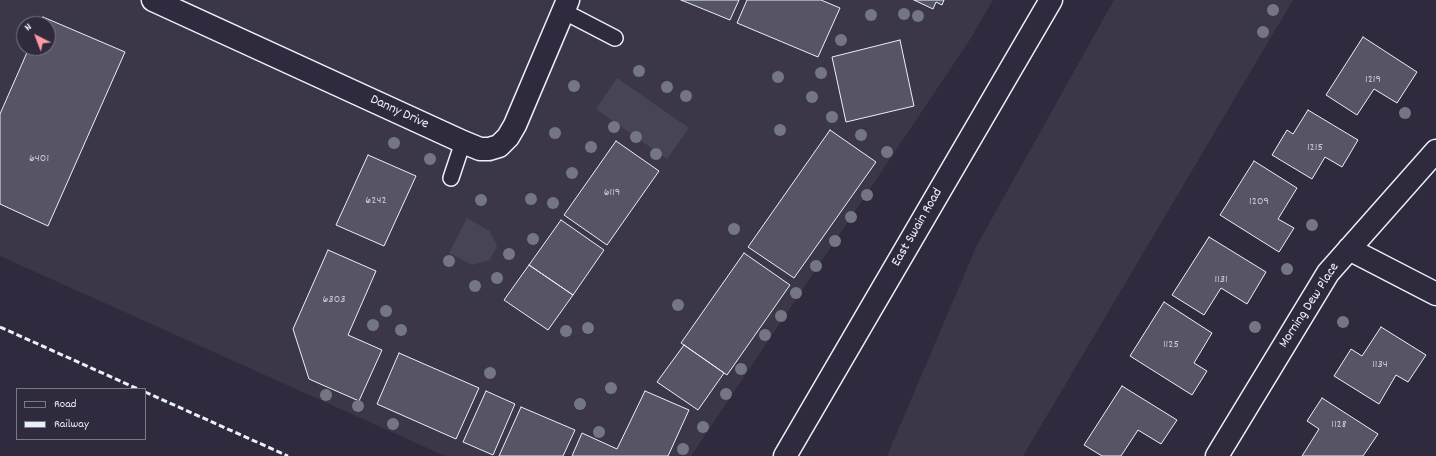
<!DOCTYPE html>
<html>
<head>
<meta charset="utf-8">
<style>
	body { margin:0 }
	#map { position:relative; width:1436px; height:456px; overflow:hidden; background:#2f2a3d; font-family:Dekko,sans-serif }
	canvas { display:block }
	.legend { position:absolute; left:16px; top:388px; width:130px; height:52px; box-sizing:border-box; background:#2f2a3d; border:1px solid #797a88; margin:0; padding:5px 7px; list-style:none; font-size:12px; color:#e8f1f8 }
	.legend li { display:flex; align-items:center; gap:8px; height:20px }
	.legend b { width:20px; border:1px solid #797a88 }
	.north { position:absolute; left:16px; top:16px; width:40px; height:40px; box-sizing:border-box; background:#2f2a3d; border:1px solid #797a88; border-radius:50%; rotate:318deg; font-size:11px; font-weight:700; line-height:16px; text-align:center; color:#e8f1f8 }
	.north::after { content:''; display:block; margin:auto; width:14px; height:18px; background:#ff9aa2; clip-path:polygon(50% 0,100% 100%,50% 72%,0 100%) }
</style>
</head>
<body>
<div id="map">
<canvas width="1436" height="456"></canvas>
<ul class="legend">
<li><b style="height:5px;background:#2f2a3d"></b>Road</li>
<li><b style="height:5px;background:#e8f1f8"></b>Railway</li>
</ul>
<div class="north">N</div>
</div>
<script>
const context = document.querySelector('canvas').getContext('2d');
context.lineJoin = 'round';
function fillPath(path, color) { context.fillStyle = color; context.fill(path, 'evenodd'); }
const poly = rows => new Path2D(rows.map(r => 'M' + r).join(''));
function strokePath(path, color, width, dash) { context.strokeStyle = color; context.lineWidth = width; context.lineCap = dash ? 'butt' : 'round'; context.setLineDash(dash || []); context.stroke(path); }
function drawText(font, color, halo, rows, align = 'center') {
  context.font = font + ' Dekko,sans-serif'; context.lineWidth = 3.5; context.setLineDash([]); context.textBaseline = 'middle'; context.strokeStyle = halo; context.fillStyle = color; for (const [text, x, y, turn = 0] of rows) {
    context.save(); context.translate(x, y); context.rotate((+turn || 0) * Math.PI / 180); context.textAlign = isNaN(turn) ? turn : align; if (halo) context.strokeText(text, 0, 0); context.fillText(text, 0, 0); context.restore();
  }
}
const built = poly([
	[0,0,993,0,969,41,691,456,445,456,0,256],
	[24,24,48,24,48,48,24,48],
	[1114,0,1293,0,1023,456,887,456,977,245]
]);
const green = poly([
	[617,78,689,128,667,159,596,109],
	[467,218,490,231,497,246,490,260,472,265,449,253]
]);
const building = poly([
	[681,0,739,0,730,20,681,0],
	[747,0,821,0,840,8,818,57,737,23,747,0],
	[914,0,944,0,942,5,936,2,933,9,914,0],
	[43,17,125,52,48,226,0,204,0,114,29,48,48,48,48,24,40,24,43,17],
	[1363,37,1417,72,1397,103,1374,89,1357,115,1326,95,1363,37],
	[900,40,914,106,846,122,832,57,900,40],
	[1308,110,1358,140,1342,167,1325,157,1312,179,1272,155,1287,130,1293,134,1308,110],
	[830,130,876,162,794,278,748,247,830,130],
	[616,141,659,171,607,245,564,215,616,141],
	[368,155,416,176,384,246,336,225,368,155],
	[1254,161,1297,188,1278,219,1294,228,1279,252,1220,215,1254,161],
	[561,220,604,250,573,295,529,265,561,220],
	[1209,237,1266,272,1247,304,1221,288,1204,315,1172,295,1209,237],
	[328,250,376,271,348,335,382,350,359,401,309,379,293,329,328,250],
	[744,253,790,285,727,375,681,343,744,253],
	[529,265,573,295,548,330,504,300,529,265],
	[1164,302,1212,333,1194,363,1207,371,1192,395,1130,356,1164,302],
	[1381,327,1426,355,1408,382,1396,375,1379,404,1334,376,1351,349,1362,356,1381,327],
	[684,345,724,373,698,410,657,382,684,345],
	[399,353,479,388,456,439,377,404,399,353],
	[1122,386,1177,420,1161,444,1138,430,1121,456,1102,456,1084,445,1122,386],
	[486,391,515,404,493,455,463,442,486,391],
	[645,391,689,410,668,456,572,456,582,433,617,449,645,391],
	[1322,398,1378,434,1363,456,1302,456,1319,429,1307,421,1322,398],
	[521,407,575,430,563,456,499,456,521,407]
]);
const service = poly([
	[563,11,615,38],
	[451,178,463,142]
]);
const minor = poly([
	[153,0,463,142,480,149,489,149,499,146,508,137,515,125,568,0],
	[1349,249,1436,294],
	[1217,456,1328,273,1436,151]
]);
const secondary = poly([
	[785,456,1051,0]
]);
const rail = poly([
	[0,327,138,389],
	[145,392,288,456]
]);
const trees = [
	[1273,10],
	[904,14],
	[871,15],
	[918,16],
	[1263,32],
	[841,40],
	[639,71],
	[821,73],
	[778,77],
	[574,86],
	[667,87],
	[686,96],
	[812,97],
	[1405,113],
	[832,117],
	[614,127],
	[780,130],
	[555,133],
	[861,135],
	[636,137],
	[394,143],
	[591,147],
	[887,152],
	[656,154],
	[430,159],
	[572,173],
	[867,195],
	[531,199],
	[481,200],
	[553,203],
	[851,217],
	[1312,225],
	[734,229],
	[533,239],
	[835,241],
	[509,254],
	[449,261],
	[816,266],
	[1287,269],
	[497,278],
	[475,286],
	[796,293],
	[678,305],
	[386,311],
	[781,316],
	[1343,322],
	[373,325],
	[1255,327],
	[588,328],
	[401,330],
	[566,331],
	[765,335],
	[741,369],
	[490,373],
	[611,388],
	[726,394],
	[326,395],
	[580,404],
	[358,406],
	[393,424],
	[703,427],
	[599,432],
	[683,449]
];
const numberNames = [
	["1219",1373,80],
	["1215",1315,148],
	["6401",39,159],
	["6119",612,193],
	["6242",376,201],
	["1209",1259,202],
	["1131",1221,280],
	["6303",334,300],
	["1125",1171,345],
	["1134",1380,365],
	["1128",1339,425]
];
const streetNames = [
	["Danny Drive",399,113,25],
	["East Swain Road",918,228,-60],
	["Morning Dew Place",1310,306,-57]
];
fillPath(built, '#3b3749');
fillPath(green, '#464455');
fillPath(building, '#575565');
strokePath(building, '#e8f1f8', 1);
strokePath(service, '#e8f1f8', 18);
strokePath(minor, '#e8f1f8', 25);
strokePath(secondary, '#e8f1f8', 25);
strokePath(service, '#2f2a3d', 15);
strokePath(minor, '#2f2a3d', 22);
strokePath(secondary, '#2f2a3d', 22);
strokePath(rail, '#e8f1f8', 3, [6, 3]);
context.fillStyle = '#757684';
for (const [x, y] of trees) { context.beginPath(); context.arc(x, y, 6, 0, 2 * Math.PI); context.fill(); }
drawText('12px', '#c4cad3', null, numberNames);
drawText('14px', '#e8f1f8', '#2f2a3d', streetNames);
</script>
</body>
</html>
